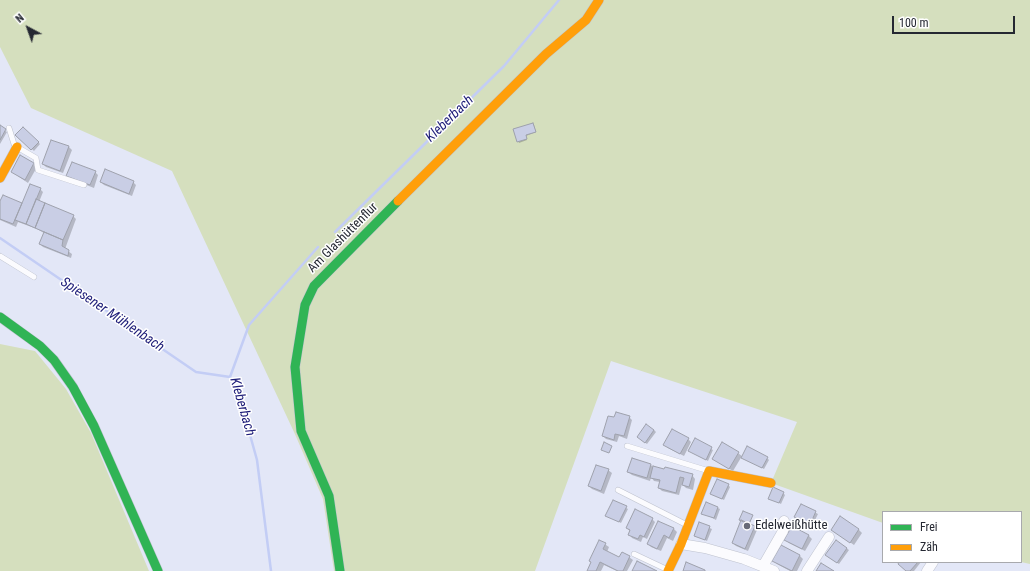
<!DOCTYPE html>
<html>
<head>
<meta charset="utf-8">
<style>
	body { margin:0 }
	#map { position:relative; width:1030px; height:571px; overflow:hidden; background:#e3e7f7; font-family:"Roboto Condensed",sans-serif }
	canvas { display:block }
	.legend { position:absolute; left:882px; top:511px; width:140px; height:52px; box-sizing:border-box; background:#fff; border:1px solid #a8a9ad; margin:0; padding:5px 7px; list-style:none; font-size:12px; color:#252832 }
	.legend li { display:flex; align-items:center; gap:8px; height:20px }
	.legend b { width:20px; border:1px solid #a8a9ad }
	.north { position:absolute; left:8px; top:8px; width:40px; height:40px; -webkit-text-stroke:3px #fff; paint-order:stroke; rotate:319deg; font-size:11px; font-weight:700; line-height:16px; text-align:center; color:#252832 }
	.north::after { content:''; display:block; margin:auto; width:14px; height:18px; background:#252832; clip-path:polygon(50% 0,100% 100%,50% 72%,0 100%) }
	.scale { position:absolute; left:892px; top:16px; width:123px; height:18px; box-sizing:border-box; border:2px solid #252832; border-top:0; padding-left:5px; font-size:12px; line-height:14px; white-space:nowrap; color:#252832; -webkit-text-stroke:3px #fff; paint-order:stroke }
</style>
</head>
<body>
<div id="map">
<canvas width="1030" height="571"></canvas>
<ul class="legend">
<li><b style="height:5px;background:#30b455"></b>Frei</li>
<li><b style="height:5px;background:#ff9f0a"></b>Zäh</li>
</ul>
<div class="north">N</div>
<div class="scale">100 m</div>
</div>
<script>
const context = document.querySelector('canvas').getContext('2d');
context.lineJoin = 'round';
function fillPath(path, color) { context.fillStyle = color; context.fill(path, 'evenodd'); }
const poly = rows => new Path2D(rows.map(r => 'M' + r).join(''));
function strokePath(path, color, width, dash) { context.strokeStyle = color; context.lineWidth = width; context.lineCap = dash ? 'butt' : 'round'; context.setLineDash(dash || []); context.stroke(path); }
function drawText(font, color, halo, rows, align = 'center') {
  context.font = font + ' "Roboto Condensed",sans-serif'; context.lineWidth = 3; context.setLineDash([]); context.textBaseline = 'middle'; context.strokeStyle = halo; context.fillStyle = color; for (const [text, x, y, turn = 0] of rows) {
    context.save(); context.translate(x, y); context.rotate((+turn || 0) * Math.PI / 180); context.textAlign = isNaN(turn) ? turn : align; if (halo) context.strokeText(text, 0, 0); context.fillText(text, 0, 0); context.restore();
  }
}
const green = poly([
	[0,0,1030,0,1030,564,1021,562,1021,512,883,512,883,523,771,483,797,422,611,361,535,571,334,571,323,499,294,432,172,171,31,108,0,47],
	[0,344,35,351,66,389,91,433,149,571,0,571]
]);
const shadow = poly([
	[534,125,536,132,526,136,527,140,519,143,514,130],
	[0,127,7,132,0,144],
	[23,128,40,144,34,151,17,135],
	[69,147,72,150,63,173,46,167,43,164],
	[20,157,37,167,28,183,12,172],
	[95,172,98,175,94,188,71,179,67,176],
	[101,182,133,182,136,185,132,196,104,185],
	[40,189,43,192,39,202,73,216,76,219,65,249,72,254,71,258,43,247,40,244,44,233,37,229,18,222,16,227,0,220,0,204,3,196,23,204],
	[629,417,632,420,627,439,619,436,617,442,606,439,603,436,615,419],
	[654,430,656,432,647,444,640,439],
	[688,439,691,442,684,456,668,448,664,445],
	[695,440,713,450,708,461,690,451],
	[738,453,743,457,767,458,769,460,764,469,745,459,742,456,733,471,713,459],
	[651,465,653,467,692,475,695,479,693,490,686,488,682,484,679,495,662,491,659,488,660,482,654,481,651,477,650,481,632,475,628,472],
	[608,470,612,473,604,494,592,489,589,486],
	[728,485,730,487,724,500,711,494],
	[783,493,785,495,781,504,769,498],
	[614,501,628,509,621,523,609,517],
	[801,505,818,514,812,526,795,517],
	[718,508,720,509,716,520,703,513],
	[752,516,749,525,757,530,748,551,736,546,733,543],
	[652,519,655,522,647,539,643,537,641,542,632,538,629,534,630,531,627,528],
	[659,522,674,529,677,532,673,541,667,538,661,551,651,547,648,543],
	[700,524,712,529,707,541,696,536],
	[792,527,809,536,812,539,805,551,789,543,786,539],
	[858,529,862,533,854,545,832,530],
	[600,541,609,547,607,552,620,558,629,557,633,560,627,571,617,571,604,565,601,571,589,571],
	[836,541,849,550,839,564,828,557],
	[781,546,800,556,803,559,797,571,790,571,777,564,774,560],
	[900,562,921,562,914,571,907,571]
]);
const stream = poly([
	[335,232,504,66,559,0],
	[0,238,196,372,230,377],
	[271,571,257,460,240,399,230,377,249,325,318,247]
]);
const building = poly([
	[533,123,536,132,526,135,527,139,517,142,513,129,533,123],
	[0,125,6,129,0,140,0,125],
	[23,127,39,142,31,150,15,135,23,127],
	[51,140,69,146,60,171,42,164,51,140],
	[20,155,34,163,25,180,11,172,20,155],
	[72,162,96,171,90,185,66,176,72,162],
	[105,169,134,181,129,194,100,182,105,169],
	[30,184,41,188,26,224,15,220,30,184],
	[3,195,22,203,13,224,0,219,0,201,3,195],
	[36,199,45,203,35,228,26,224,36,199],
	[45,203,74,215,63,240,35,228,45,203],
	[44,232,63,240,62,246,69,250,68,256,39,244,44,232],
	[616,412,630,416,624,436,615,434,614,440,602,436,608,416,614,417,616,412],
	[646,424,654,430,645,443,637,437,646,424],
	[672,429,689,438,680,454,663,445,672,429],
	[695,438,712,447,706,460,688,451,695,438],
	[604,442,612,446,609,453,601,450,604,442],
	[722,442,739,452,729,469,712,459,722,442],
	[747,446,768,457,762,468,741,458,747,446],
	[632,458,651,464,647,478,627,472,632,458],
	[596,465,609,469,601,491,588,486,596,465],
	[653,466,664,469,665,467,693,474,689,487,682,485,684,478,680,477,676,493,658,488,660,480,650,478,653,466],
	[717,479,729,484,722,499,710,494,717,479],
	[773,487,784,492,779,503,768,499,773,487],
	[613,500,627,506,619,522,605,516,613,500],
	[706,502,718,507,714,518,701,514,706,502],
	[801,504,816,511,810,525,794,517,801,504],
	[635,509,653,518,644,537,640,535,638,539,628,535,630,530,626,528,635,509],
	[743,511,753,515,749,524,739,520,743,511],
	[840,516,859,529,850,543,831,530,840,516],
	[741,520,755,526,745,549,732,543,741,520],
	[658,521,674,528,669,538,664,535,657,549,647,544,658,521],
	[699,522,710,526,705,540,694,536,699,522],
	[792,526,809,535,802,549,784,540,792,526],
	[599,540,606,543,603,549,619,557,622,552,630,556,623,571,618,571,600,562,596,571,587,571,591,562,589,561,599,540],
	[836,540,847,548,837,563,825,555,836,540],
	[781,545,800,555,792,571,772,561,781,545],
	[637,561,657,571,632,571,637,561],
	[686,562,705,570,705,571,683,571,686,562],
	[899,562,918,562,910,571,906,571,898,564,899,562],
	[821,563,834,571,816,571,821,563]
]);
const lane = poly([
	[9,128,14,144,17,147,36,158,38,170,84,185],
	[0,256,34,277],
	[627,446,709,471],
	[618,490,687,525],
	[634,554,668,570]
]);
const street = poly([
	[681,544,705,548,744,559,774,571],
	[763,566,783,531,784,521],
	[807,571,829,537],
	[927,571,933,562]
]);
const fast = poly([
	[0,317,40,346,54,360,73,387,94,426,158,571],
	[340,571,329,496,301,431,295,367,305,305,314,286,398,201]
]);
const slow = poly([
	[0,178,17,147],
	[398,201,546,54,586,20,599,0],
	[668,571,681,544,709,471,771,483]
]);
const markers = [
	[747,526,4,"#686b77"]
];
const streetNames = [
	["Am Glashüttenflur",343,238,-45]
];
const poiNames = [
	["Edelweißhütte",755,526]
];
const waterNames = [
	["Kleberbach",450,119,-44],
	["Spiesener Mühlenbach",112,315,34],
	["Kleberbach",242,407,74]
];
fillPath(green, '#d5dfbe');
fillPath(shadow, '#0003');
strokePath(stream, '#c3cdf5', 2.5);
fillPath(building, '#c9cee5');
strokePath(building, '#9ea1ac', 1);
strokePath(lane, '#bec2ce', 6);
strokePath(street, '#bec2ce', 11);
strokePath(fast, '#bec2ce', 10);
strokePath(slow, '#bec2ce', 10);
strokePath(lane, '#fbfbfe', 5);
strokePath(street, '#fbfbfe', 10);
strokePath(fast, '#30b455', 9);
strokePath(slow, '#ff9f0a', 9);
for (const [x, y, r, color] of markers) { const dot = new Path2D(); dot.arc(x, y, r, 0, 2 * Math.PI); context.fillStyle = color; context.fill(dot); strokePath(dot, '#fff', 1.5); }
drawText('13px', '#252832', '#fff', streetNames);
drawText('13px', '#252832', '#fff', poiNames, 'left');
drawText('italic 14px', '#1d1c78', '#fff', waterNames);
</script>
</body>
</html>
